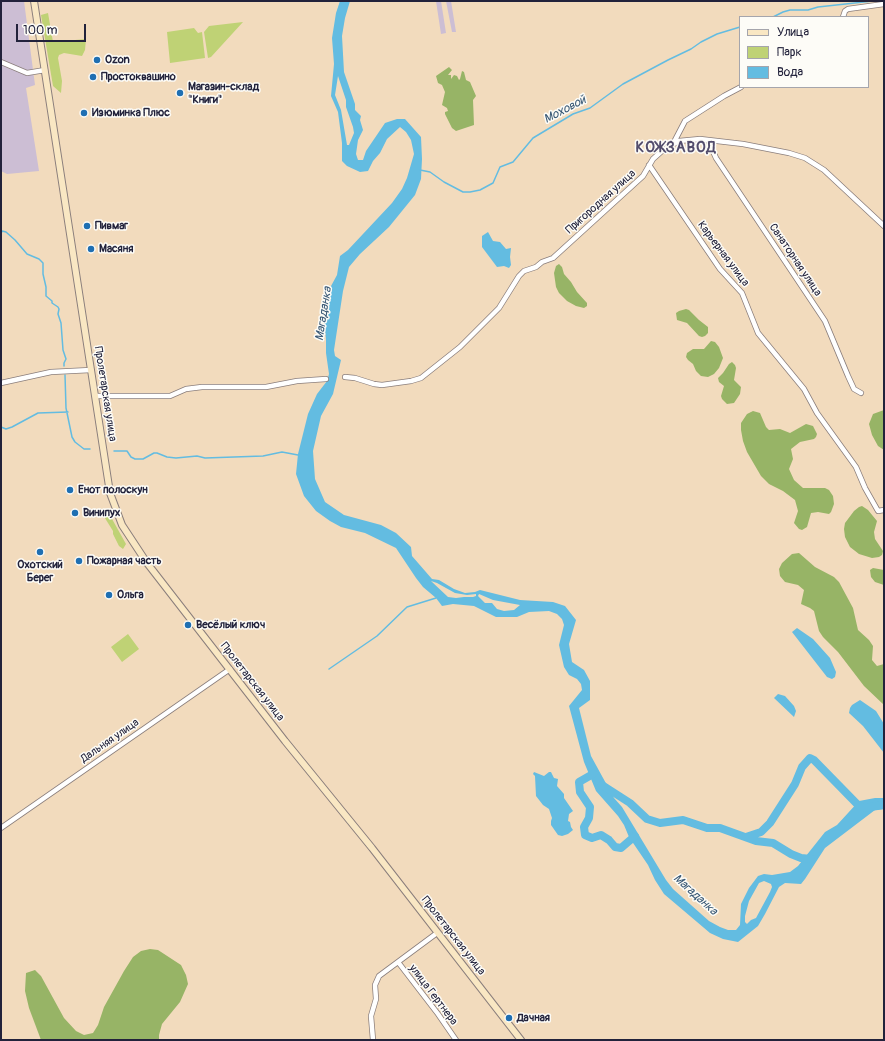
<!DOCTYPE html>
<html>
<head>
<meta charset="utf-8">
<style>
	body { margin:0 }
	#map { position:relative; width:885px; height:1041px; overflow:hidden; background:#f2dbbd; font-family:Pangolin,sans-serif }
	canvas { display:block }
	.frame { position:absolute; inset:0; border:2px solid #22223b; pointer-events:none }
	.legend { position:absolute; left:739px; top:16px; width:130px; height:72px; box-sizing:border-box; background:#fdfcf7; border:1px solid #a5a5ac; margin:0; padding:5px 7px; list-style:none; font-size:12px; color:#22223b }
	.legend li { display:flex; align-items:center; gap:8px; height:20px }
	.legend b { width:20px; border:1px solid #a5a5ac }
	.scale { position:absolute; left:16px; top:24px; width:70px; height:18px; box-sizing:border-box; border:2px solid #22223b; border-top:0; padding-left:5px; font-size:12px; line-height:14px; white-space:nowrap; color:#22223b; -webkit-text-stroke:3px #fdfcf7; paint-order:stroke }
</style>
</head>
<body>
<div id="map">
<canvas width="885" height="1041"></canvas>
<div class="frame"></div>
<ul class="legend">
<li><b style="height:5px;background:#f9e7c3"></b>Улица</li>
<li><b style="height:11px;background:#bfd275"></b>Парк</li>
<li><b style="height:11px;background:#63bce1"></b>Вода</li>
</ul>
<div class="scale">100 m</div>
</div>
<script>
const context = document.querySelector('canvas').getContext('2d');
context.lineJoin = 'round';
function fillPath(path, color) { context.fillStyle = color; context.fill(path, 'evenodd'); }
const poly = rows => new Path2D(rows.map(r => 'M' + r).join(''));
function strokePath(path, color, width, dash) { context.strokeStyle = color; context.lineWidth = width; context.lineCap = dash ? 'butt' : 'round'; context.setLineDash(dash || []); context.stroke(path); }
function drawText(font, color, halo, rows, align = 'center') {
  context.font = font + ' Pangolin,sans-serif'; context.lineWidth = 3; context.setLineDash([]); context.textBaseline = 'middle'; context.strokeStyle = halo; context.fillStyle = color; for (const [text, x, y, turn = 0] of rows) {
    context.save(); context.translate(x, y); context.rotate((+turn || 0) * Math.PI / 180); context.textAlign = isNaN(turn) ? turn : align; if (halo) context.strokeText(text, 0, 0); context.fillText(text, 0, 0); context.restore();
  }
}
const industrial = poly([
	[1,1,24,1,35,85,26,88,39,171,7,174,1,171],
	[436,1,441,1,446,33,441,34],
	[446,1,451,1,456,32,452,32]
]);
const green = poly([
	[48,13,53,42,86,39,85,50,82,56,64,53,59,55,58,58,62,81,61,93,53,86,41,15],
	[243,22,211,57,208,58,204,32,209,26],
	[194,28,198,33,202,32,205,58,170,63,167,32],
	[107,510,126,544,123,549,119,546,113,534,113,531,103,515,103,513],
	[128,634,139,649,122,662,111,647]
]);
const forest = poly([
	[449,67,452,70,448,75,451,75,451,79,454,75,457,76,459,80,460,79,462,71,464,72,466,80,470,82,476,96,473,100,474,125,456,131,452,128,445,114,445,112,448,111,447,108,442,105,445,92,442,85,438,83,436,76],
	[559,264,562,267,564,274,571,282,577,292,587,303,587,306,584,308,576,306,567,301,559,293,556,287,554,273,556,266],
	[686,309,689,310,699,320,708,327,708,333,705,336,702,337,699,336,687,323,677,320,676,313,679,311],
	[711,341,715,342,719,347,723,358,719,368,714,374,708,377,701,376,696,371,693,364,688,360,686,357,687,353,693,349,704,349],
	[732,362,735,365,736,368,734,380,741,387,740,394,734,403,727,404,722,399,721,396,724,386,719,382,718,378,723,373,729,364],
	[884,410,884,450,878,446,872,435,869,424,873,414],
	[753,411,760,413,766,427,769,430,780,429,790,433,806,424,813,426,817,434,816,437,814,439,800,442,791,449,793,459,789,469,794,480,803,488,825,488,829,490,833,496,834,504,831,512,829,514,818,512,811,513,807,527,802,530,799,529,794,523,798,511,795,500,783,491,769,484,761,476,747,452,743,441,741,430,741,423,747,414],
	[862,506,868,510,877,521,874,532,875,539,883,551,882,555,879,557,872,558,859,554,850,547,845,537,844,529,845,523,854,511,859,507],
	[799,553,815,567,834,577,839,582,853,608,858,630,869,640,873,646,872,660,877,666,884,664,884,705,864,686,838,652,823,637,819,631,814,611,810,608,801,604,804,590,798,585,785,582,780,576,779,569,782,563,792,554],
	[873,568,884,570,884,585,875,582,871,577,870,570],
	[150,949,158,950,181,965,186,975,188,984,180,1002,162,1024,159,1035,159,1040,41,1040,29,1008,25,991,26,973,35,970,41,976,64,1018,76,1031,84,1035,93,1033,98,1025,104,1007,124,971,133,957,141,951]
]);
const water = poly([
	[340,1,350,1,345,18,342,36,344,72,355,104,355,110,361,116,360,120,363,130,358,140,356,154,358,160,363,160,366,151,385,123,397,119,405,119,421,137,422,159,421,179,415,195,389,227,360,254,349,267,343,291,334,350,335,356,341,360,333,394,321,416,313,451,315,479,325,502,344,515,381,525,396,533,411,547,412,556,432,579,439,580,454,589,465,593,475,592,480,590,520,600,553,602,565,606,576,620,569,644,572,662,584,670,590,681,590,700,579,708,591,756,614,798,622,807,666,880,673,889,709,921,720,927,728,930,736,930,740,925,741,904,749,888,758,876,764,874,772,875,790,872,798,866,825,832,837,825,859,801,875,798,884,798,884,809,875,810,825,848,805,879,801,884,785,883,779,887,765,914,758,926,738,942,723,939,710,933,664,894,655,880,648,865,629,837,624,825,618,816,596,791,584,762,569,706,582,690,581,684,577,679,569,675,564,667,559,645,564,625,562,619,557,614,549,611,529,612,517,617,496,617,474,606,453,604,442,606,436,598,423,587,416,578,396,548,365,533,341,527,330,521,316,511,304,496,296,474,298,454,308,414,317,394,327,381,329,374,326,353,326,339,323,312,324,299,337,275,340,256,348,250,392,203,402,189,407,178,414,154,411,140,406,132,400,127,387,139,380,153,373,161,368,171,360,172,347,166,342,161,342,143,338,112,331,96,334,64,332,38,336,13],
	[338,76,346,100,346,107,353,127,354,133,349,145,347,145,341,110,335,95],
	[431,581,437,583,455,593,467,595,476,594,476,596,473,597,464,597,456,598,448,597],
	[479,594,493,600,520,605,514,610,504,611,497,609,492,603,485,603,478,596],
	[764,881,771,884,772,887,770,892,756,918,751,920,747,924,745,922,745,916,749,901,759,883],
	[488,232,493,241,500,242,506,249,511,248,510,257,511,265,509,268,504,266,497,267,482,247,482,236],
	[797,628,813,639,830,658,836,672,835,677,832,679,827,677,792,632],
	[778,694,785,696,794,706,796,711,794,717,774,698],
	[860,700,876,711,884,724,884,753,863,726,849,713,850,708,852,705],
	[534,772,544,776,549,772,551,772,554,778,558,779,557,786,564,794,564,798,573,811,569,814,568,821,570,822,571,827,573,830,568,834,562,836,558,835,551,825,551,821,552,818,549,809,543,805,536,796,535,776,533,774]
]);
const stream = poly([
	[773,17,783,12,790,10,808,10,818,7,873,1],
	[420,170,430,172,444,182,463,192,470,192,480,190,493,183,500,167,513,162,533,138,573,114,590,108,623,84,668,60,691,49,701,42,717,34,740,27],
	[1,234,2,231,6,232,15,240,27,254,39,259,43,263,43,274,46,287,46,296,52,301,52,303,58,307,59,309,58,314,61,323,63,350,66,359,64,363,64,366],
	[65,375,66,408,72,437,75,442,84,449,90,449],
	[1,427,6,429,12,427,38,413,68,412],
	[114,451,127,451,131,457,135,459,143,459,154,453,157,453,167,457,176,458,197,456,205,458,263,456,282,452,298,455],
	[329,669,377,636,407,607,436,598]
]);
const river = poly([
	[593,774,579,782,580,792,590,807,589,818,584,827,585,835,592,838,601,835,609,840,615,847,621,848,635,836],
	[602,785,630,803,647,819,660,823,683,820,707,828,720,828,756,841,773,843,791,854,801,858,811,859],
	[746,837,761,832,770,823,795,784,802,767,810,758,814,760,858,805,864,808,884,805]
]);
const minor = poly([
	[843,17,845,11,848,9,884,4],
	[1,62,27,73,45,70],
	[708,140,716,158,825,321,848,376,854,389,861,393],
	[673,144,685,121,724,96,741,87],
	[649,165,720,269,742,293,758,333,804,389,817,413,856,467,865,488,878,511,884,510],
	[345,377,355,378,374,384,382,385,411,381,421,378,460,347,499,308,519,276,524,271,536,267,542,262,553,258,643,176,653,159,663,150,679,141,700,139,743,144,789,153,805,158,824,170,884,226],
	[1,383,51,372,91,370],
	[96,396,170,396,186,389,202,387,266,387,297,381,326,379],
	[1,828,230,669],
	[398,962,438,1014,456,1040],
	[373,1040,371,1016,376,999,375,985,379,976,437,933]
]);
const secondary = poly([
	[34,1,108,480,110,493,122,525,147,563,285,741,372,848,521,1040]
]);
const markers = [
	[97,60,4,"#1f6fb2"],
	[93,77,4,"#1f6fb2"],
	[180,93,4,"#1f6fb2"],
	[84,113,4,"#1f6fb2"],
	[87,226,4,"#1f6fb2"],
	[91,249,4,"#1f6fb2"],
	[70,490,4,"#1f6fb2"],
	[75,513,4,"#1f6fb2"],
	[40,552,4,"#1f6fb2"],
	[79,561,4,"#1f6fb2"],
	[109,595,4,"#1f6fb2"],
	[188,625,4,"#1f6fb2"],
	[509,1018,4,"#1f6fb2"]
];
const poiNames = [
	["Ozon",105,60],
	["Простоквашино",101,77],
	["Магазин-склад",188,87],
	["\"Книги\"",188,100],
	["Изюминка Плюс",92,113],
	["Пивмаг",95,226],
	["Масяня",99,249],
	["Енот полоскун",78,490],
	["Винипух",83,513],
	["Пожарная часть",87,561],
	["Охотский",40,565,"center"],
	["Берег",40,578,"center"],
	["Ольга",117,595],
	["Весёлый ключ",196,625],
	["Дачная",517,1018]
];
const streetNames = [
	["Пригородная улица",601,202,-42],
	["Карьерная улица",723,254,53],
	["Санаторная улица",795,260,56],
	["Пролетарская улица",105,394,81],
	["Пролетарская улица",252,682,52],
	["Дальняя улица",110,741,-35],
	["Пролетарская улица",453,936,52],
	["улица Гертнера",433,995,53]
];
const waterNames = [
	["Моховой",565,110,-28],
	["Магаданка",324,314,-81],
	["Магаданка",695,895,42]
];
const districtNames = [
	["КОЖЗАВОД",676,148]
];
fillPath(industrial, '#ccbed4');
fillPath(green, '#bfd275');
fillPath(forest, '#97b466');
fillPath(water, '#63bce1');
strokePath(stream, '#63bce1', 1.5);
strokePath(river, '#63bce1', 8);
strokePath(minor, '#8a7e7c', 6);
strokePath(secondary, '#8a7e7c', 8);
strokePath(minor, '#fff', 4.5);
strokePath(secondary, '#f9e7c3', 6);
for (const [x, y, r, color] of markers) { const dot = new Path2D(); dot.arc(x, y, r, 0, 2 * Math.PI); context.fillStyle = color; context.fill(dot); strokePath(dot, '#fdfcf7', 1.5); }
drawText('bold 11px', '#22223b', '#fdfcf7', poiNames, 'left');
drawText('11px', '#22223b', '#fdfcf7', streetNames);
drawText('italic 12px', '#395875', '#fdfcf7', waterNames);
context.letterSpacing = '1px';
drawText('bold 15px', '#534d6c', '#fdfcf7', districtNames);
context.letterSpacing = '0px';
</script>
</body>
</html>
